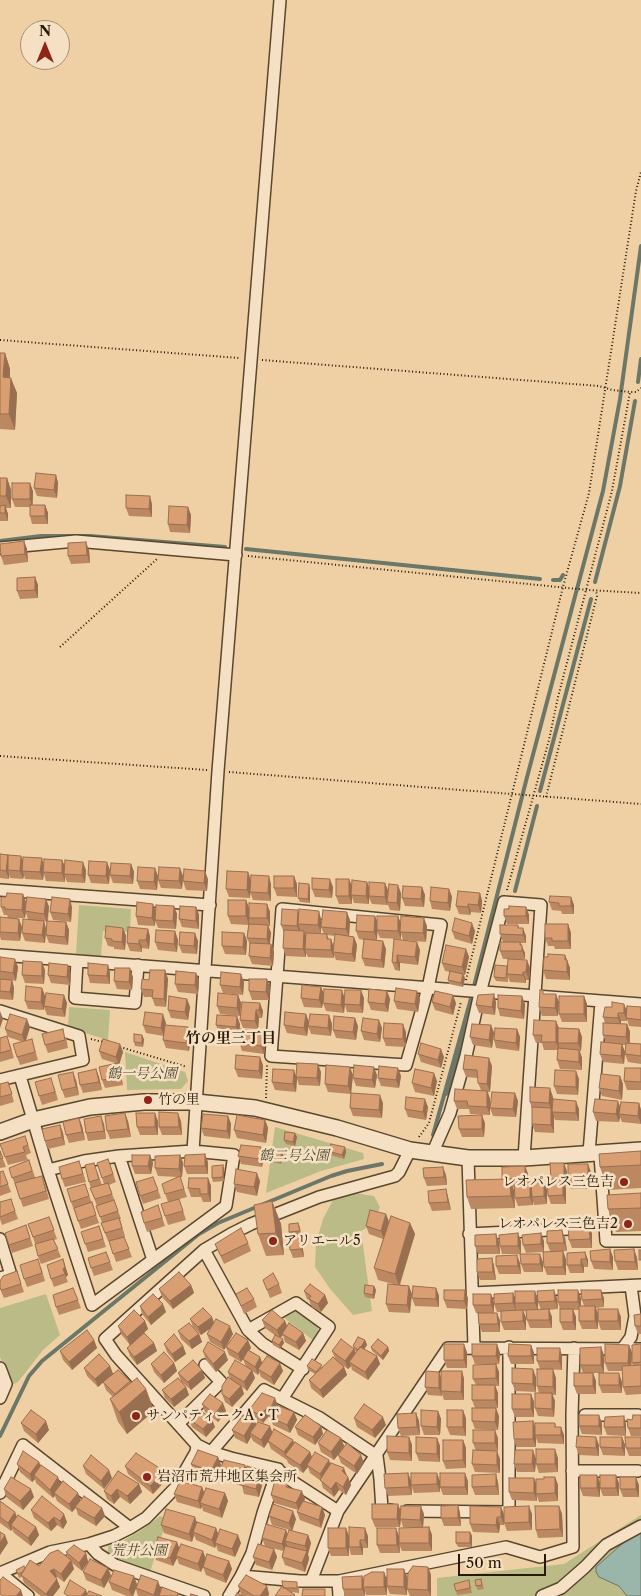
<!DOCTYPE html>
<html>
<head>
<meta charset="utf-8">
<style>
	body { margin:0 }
	#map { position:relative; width:641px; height:1596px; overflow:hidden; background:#efd0a5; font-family:"Libre Caslon Text",serif }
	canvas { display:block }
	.north { position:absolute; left:20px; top:20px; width:50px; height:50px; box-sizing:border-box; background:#f5e0c4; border:1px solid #a39078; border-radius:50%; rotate:0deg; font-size:14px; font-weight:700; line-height:20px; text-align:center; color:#271905 }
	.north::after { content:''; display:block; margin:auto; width:18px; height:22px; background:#8f2418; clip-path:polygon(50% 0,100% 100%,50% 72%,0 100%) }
	.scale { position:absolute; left:458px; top:1554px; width:88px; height:22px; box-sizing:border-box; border:2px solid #271905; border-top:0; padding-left:6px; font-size:15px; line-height:18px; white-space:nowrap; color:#271905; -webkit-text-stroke:4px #f5e0c4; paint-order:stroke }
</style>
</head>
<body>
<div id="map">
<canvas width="641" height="1596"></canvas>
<div class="north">N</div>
<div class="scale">50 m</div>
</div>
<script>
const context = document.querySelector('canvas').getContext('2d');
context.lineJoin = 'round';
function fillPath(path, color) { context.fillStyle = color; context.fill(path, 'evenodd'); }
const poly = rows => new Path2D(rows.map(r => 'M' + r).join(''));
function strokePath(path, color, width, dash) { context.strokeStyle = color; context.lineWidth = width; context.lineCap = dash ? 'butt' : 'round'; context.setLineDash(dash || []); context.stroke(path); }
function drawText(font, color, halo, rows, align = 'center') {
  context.font = font + ' "Libre Caslon Text","Noto Serif JP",serif'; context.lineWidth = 5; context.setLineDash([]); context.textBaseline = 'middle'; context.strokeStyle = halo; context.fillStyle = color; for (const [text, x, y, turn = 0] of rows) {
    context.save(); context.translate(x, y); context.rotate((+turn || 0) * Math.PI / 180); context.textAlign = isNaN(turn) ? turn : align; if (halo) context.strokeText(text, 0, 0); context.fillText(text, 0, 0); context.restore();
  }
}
const green = poly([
	[79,905,131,909,130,932,103,931,101,956,76,954],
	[69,1007,110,1010,108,1040,68,1028],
	[125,1052,185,1072,188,1081,181,1089,127,1090],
	[275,1127,363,1153,364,1159,321,1171,266,1193],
	[348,1192,374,1196,380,1207,374,1224,361,1231,372,1311,353,1315,331,1290,315,1267,316,1243,323,1219,334,1198],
	[46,1294,60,1335,43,1350,18,1382,12,1385,0,1357,0,1308],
	[295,1311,317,1325,319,1333,314,1341,283,1317],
	[641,1515,641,1596,437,1596,437,1578,564,1564],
	[160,1516,167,1519,150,1572,124,1564,108,1555,108,1546,121,1542,140,1531]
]);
const water = poly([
	[641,1531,641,1596,627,1596,619,1586,599,1577,596,1572,596,1567,631,1536,641,1531]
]);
const stream = poly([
	[638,382,641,359],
	[0,541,41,536,90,536,225,547],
	[246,549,540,579],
	[553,580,560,580,563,575],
	[595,582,620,486,635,401],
	[540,791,591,599],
	[515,891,537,806],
	[444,1095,449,1092,467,1025],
	[433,1135,470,1002,526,781,603,491,620,399,641,246],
	[0,1436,29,1376,42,1361,199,1234,218,1223,331,1176,347,1171,382,1164]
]);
const path = poly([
	[0,340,239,358],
	[262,360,599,386,612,390,630,392,636,392,641,388],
	[248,556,588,590,641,593],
	[60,647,157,559],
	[0,756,207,770],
	[229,772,641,804],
	[546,797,597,596,596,591],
	[507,890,549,740,558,697,612,491,630,392],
	[466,980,563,587,589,493,636,191,641,172],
	[91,1039,103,1042],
	[120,1047,187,1067],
	[266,1098,267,1065],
	[419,1137,429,1123,461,1002]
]);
const minor = poly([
	[0,548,76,541,236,555],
	[0,890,210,905],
	[282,909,441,925,428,988,406,1065,271,1056,282,909],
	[0,955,641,1004],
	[77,961,75,998,135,1003,138,965],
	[0,1011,79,1036,83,1060,0,1080],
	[20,1076,48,1170,92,1305,226,1206,234,1155,193,1151,119,1156,84,1161,48,1170],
	[193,1151,218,771,280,0],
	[589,1153,601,1002],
	[432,1154,450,1113,466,1056,480,993,504,902,541,905,524,1158],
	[600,1155,606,1241,641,1241],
	[119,1156,153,1260],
	[468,1158,474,1347],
	[469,1234,569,1229],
	[0,1239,11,1275,0,1278],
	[204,1250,248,1330,296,1303,329,1327,282,1399],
	[473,1293,641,1285],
	[248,1330,263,1344,303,1369],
	[623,1348,631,1337,635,1316,631,1286],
	[0,1368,6,1384,0,1398],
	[585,1415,638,1415],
	[178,1424,221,1382,205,1365],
	[211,1452,264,1390,320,1418,377,1456,380,1479,382,1510,391,1510],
	[572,1471,638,1471],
	[0,1493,23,1445,130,1528],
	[338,1511,284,1476,278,1469,231,1458,211,1452,197,1445,116,1355,105,1339,204,1250,231,1234,251,1224,319,1197,395,1176,399,1172,410,1150],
	[407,1511,509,1512,509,1347],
	[89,1544,98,1554,115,1565,204,1596],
	[241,1576,252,1553,263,1513,278,1469],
	[311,1581,338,1511,448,1348,641,1349],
	[338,1581,339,1596],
	[28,1596,0,1573,50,1552,89,1544,114,1536,130,1528,146,1518,176,1487,196,1452,197,1445],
	[229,1596,241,1576,300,1581,339,1581,506,1547,540,1557,573,1547,572,1415,574,1348],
	[542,1596,561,1588,585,1567,606,1545,641,1526]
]);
const tertiary = poly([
	[0,1132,33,1120,90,1107,144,1102,196,1102,255,1108,337,1128,410,1150,468,1158,524,1158,641,1150]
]);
const wall = poly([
	[0,353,5,353,10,369,10,378,17,393,15,430,0,429],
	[56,475,58,483,57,498,37,496,34,488],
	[0,478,7,478,11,490,11,508,6,508,8,514,8,521,0,521],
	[33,491,33,505,45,505,48,513,48,524,32,524,30,516,30,507,15,507,12,499],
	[152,504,152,517,129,516,126,508],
	[188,507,191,515,190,533,170,532,168,524],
	[24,541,27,549,28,562,4,565,1,556],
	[89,550,90,563,71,564,68,556],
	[35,577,38,585,38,598,20,599,17,591],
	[0,854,8,855,8,857,44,865,62,860,65,866,86,870,85,883,67,882,65,877,65,882,46,881,44,874,43,880,25,879,24,875,23,879,10,878,9,875,9,879,0,878],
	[131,864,134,872,133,884,113,883,110,875],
	[110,870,109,884,91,883,88,875],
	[248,872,251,880,271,884,271,901,253,900,250,892,250,898,229,897,226,889],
	[158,876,157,890,140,889,137,881],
	[183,876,182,889,161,888,158,880],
	[208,879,207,891,186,890,183,881],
	[349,879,352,886,367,882,369,888,385,883,388,890,401,893,400,911,390,910,388,905,387,905,372,904,369,898,369,904,354,903,352,897,352,904,339,904,336,896],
	[297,884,297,897,277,896,274,888],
	[309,884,310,888,310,903,300,902,298,898],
	[333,887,332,898,315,897,312,889],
	[422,887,425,895,424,907,405,906,402,898],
	[449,889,452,897,450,911,432,909,430,901],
	[480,893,482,901,481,913,471,912,470,915,459,914,456,906],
	[571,897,574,905,574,914,562,914,561,911,552,910,549,902],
	[46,899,49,907,48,921,66,922,69,930,68,945,49,943,46,935,47,922,44,921,46,929,45,943,25,941,22,933,28,919,26,913,25,918,8,918,7,915,4,915,1,907],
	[246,900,249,908,267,904,270,912,270,926,268,926,271,933,270,944,271,944,274,952,273,966,252,964,249,956,250,945,247,938,248,925,231,924,228,916],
	[174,906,177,914,176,929,158,928,155,920,155,918,155,926,138,925,136,916],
	[72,907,71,922,53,920,50,912],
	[196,907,199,915,199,929,182,927,179,919],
	[526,907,529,915,529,924,507,924,504,916],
	[299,913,321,919,321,933,305,933,306,935,324,934,321,927,350,920,349,936,354,937,357,945,355,962,336,960,334,955,334,958,308,957,306,953,306,957,286,956,283,948,284,933,281,925],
	[327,935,335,936,333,946,331,939,329,939],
	[375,916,377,922,398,916,401,924,427,926,426,942,403,940,401,933,401,939,380,938,377,931,377,940,386,949,384,968,365,966,362,958,364,940,359,939,356,931],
	[0,917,22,927,20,941,1,940,0,936],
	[568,924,571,933,571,949,555,949,554,946,548,946,545,938],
	[518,925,519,928,526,936,526,943,520,943,525,953,525,959,503,959,500,951,503,942,500,934],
	[123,928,126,936,125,950,114,949,114,947,108,946,105,938],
	[148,929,150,937,149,949,142,948,142,952,130,951,127,943],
	[175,931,178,940,177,952,158,950,155,942],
	[452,931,475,931,472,944,455,939],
	[244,933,247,941,246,955,225,954,222,946],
	[394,939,420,950,418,965,400,963,400,971,395,970,392,962],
	[198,941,197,954,182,953,179,945],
	[466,949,469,957,465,975,463,975,465,978,463,987,449,984,448,980,450,972,445,971,442,963],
	[565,955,570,968,570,980,546,979,543,970,548,957],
	[0,957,18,967,16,981,12,980,14,988,13,1000,0,999],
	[108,965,110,973,110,984,90,983,88,975],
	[530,968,529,980,526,980,526,983,510,982,508,977,508,982,496,981,494,977],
	[45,970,44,984,25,983,22,975],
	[165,970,168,979,166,1007,155,1006,152,997,144,997,141,989,149,980],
	[71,973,70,985,51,983,48,975],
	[196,973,199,981,198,994,178,992,175,984],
	[133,977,132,990,117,989,114,981],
	[244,982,243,995,223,993,220,985],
	[270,987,269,1000,252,1000,249,991],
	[321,987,324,994,345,997,364,998,363,1013,347,1012,345,1005,344,1013,326,1011,323,1003,322,1008,304,1007,301,998],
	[42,988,45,996,67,1003,65,1017,47,1015,44,1007,44,1010,28,1009,25,1001],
	[387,991,390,999,388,1012,371,1010,368,1002],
	[238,995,241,1003,240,1016,220,1014,217,1006],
	[584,996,587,1004,587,1022,562,1022,559,1014],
	[187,999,190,1007,188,1020,171,1018,168,1010],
	[420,999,418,1012,397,1009,394,1001],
	[242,1002,263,1011,262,1018,259,1018,258,1029,243,1028,240,1020],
	[432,1002,456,1003,453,1015,435,1010],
	[496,1002,495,1015,479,1013,476,1005],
	[559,1002,558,1016,542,1016,539,1007],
	[525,1004,524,1019,500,1016,498,1008],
	[624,1004,627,1011,641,1007,641,1027,629,1026,627,1019,627,1021,621,1021,621,1024,627,1024,630,1032,630,1043,641,1044,641,1064,628,1062,625,1054,626,1045,622,1045,625,1052,624,1064,603,1062,600,1054,606,1043,603,1035,605,1023,603,1017,612,1007],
	[306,1014,309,1023,307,1036,287,1033,284,1025],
	[329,1015,332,1024,331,1036,311,1034,308,1026],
	[556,1021,559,1028,579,1029,582,1037,581,1051,580,1051,582,1058,582,1070,560,1069,557,1060,558,1050,544,1050,542,1043,536,1043,533,1035],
	[166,1023,165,1025,191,1035,189,1051,166,1048,163,1040,164,1036,146,1033,143,1025],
	[240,1024,239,1035,219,1033,216,1025],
	[491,1025,494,1033,492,1048,473,1045,470,1037],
	[358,1026,356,1040,336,1038,333,1030],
	[30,1027,26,1041,32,1039,38,1060,20,1065,17,1057,23,1042,8,1037,5,1029],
	[382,1028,380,1042,364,1040,361,1031],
	[517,1029,520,1037,519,1051,496,1048,494,1040],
	[406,1032,406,1047,386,1046,383,1038],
	[66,1037,68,1048,48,1053,45,1045],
	[0,1038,10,1044,14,1058,0,1062],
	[144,1039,143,1047,135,1046,134,1042],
	[266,1040,264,1054,242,1051,239,1042],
	[120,1044,123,1052,119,1065,118,1064,120,1071,123,1085,105,1088,102,1080,115,1063,102,1059,99,1051],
	[418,1054,444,1057,441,1068,421,1062],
	[263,1065,262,1079,238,1077,235,1069],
	[492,1066,490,1092,488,1092,490,1099,490,1115,470,1114,469,1109,457,1109,454,1101,481,1090,478,1083,478,1078,466,1077,463,1069],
	[641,1068,641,1090,627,1090,624,1081],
	[96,1069,99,1077,102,1090,83,1093,80,1085],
	[321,1072,320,1086,299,1085,297,1079,296,1092,275,1090,272,1082],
	[353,1075,351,1093,383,1103,382,1118,353,1116,350,1108,351,1094,328,1092,325,1084],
	[377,1075,375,1088,356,1086,353,1078],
	[401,1076,399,1088,381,1086,378,1078],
	[620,1076,623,1084,622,1100,602,1096,599,1088],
	[579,1079,578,1095,557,1094,554,1086],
	[76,1080,79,1095,65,1098,62,1090],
	[437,1081,434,1096,415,1092,412,1083],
	[8,1082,14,1102,0,1106,0,1084],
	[54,1086,58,1100,42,1105,39,1096],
	[553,1097,552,1111,579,1109,579,1121,555,1120,554,1117,554,1133,535,1132,532,1124,532,1109,530,1102],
	[518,1101,516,1117,493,1116,490,1108],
	[639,1103,641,1110,641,1124,622,1122,620,1117,619,1122,596,1121,593,1112],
	[428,1107,426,1120,408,1117,405,1109],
	[228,1116,231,1124,230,1139,204,1136,201,1128],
	[79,1118,82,1126,85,1140,69,1143,66,1135],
	[265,1120,268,1128,266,1143,237,1138,234,1130],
	[128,1121,131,1137,110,1139,107,1131],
	[158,1121,158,1135,140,1135,137,1127],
	[181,1121,182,1135,162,1135,159,1127],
	[485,1123,484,1137,462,1137,459,1129],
	[104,1124,106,1139,88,1141,86,1133],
	[60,1125,63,1133,65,1145,48,1149,45,1141],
	[25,1136,31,1153,26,1155,28,1160,8,1165,0,1144],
	[297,1137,295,1146,286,1144,284,1140],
	[261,1147,264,1155,262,1167,241,1164,238,1156],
	[345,1147,346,1152,344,1159,330,1155,328,1151],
	[0,1151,6,1167,0,1168],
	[641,1151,641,1188,608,1190,600,1167],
	[283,1154,281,1164,272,1162,271,1158],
	[150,1155,153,1163,151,1174,135,1174,132,1166],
	[180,1155,183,1163,182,1177,180,1177,187,1197,168,1202,162,1184,178,1177,158,1176,155,1168],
	[108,1159,116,1182,109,1185,121,1219,120,1219,125,1236,124,1237,132,1257,116,1262,109,1241,108,1241,101,1223,102,1223,97,1206,90,1188,91,1188,89,1182,97,1171,102,1185,104,1184,102,1178],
	[29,1160,35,1177,45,1184,49,1199,23,1207,9,1168],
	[208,1162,208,1174,187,1174,184,1166],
	[223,1165,224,1169,224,1181,213,1182,212,1178],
	[525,1166,528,1174,528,1182,530,1182,531,1186,544,1182,547,1190,547,1204,534,1205,533,1201,533,1205,518,1206,515,1198,514,1187,513,1187,514,1191,515,1208,471,1209,467,1197,502,1179],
	[82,1169,86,1182,65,1187,62,1179],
	[3,1171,11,1192,0,1196,0,1172],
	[567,1171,567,1186,565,1186,566,1204,551,1204,548,1196,552,1180,551,1179],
	[591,1172,591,1189,571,1189,568,1181],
	[446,1175,447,1185,427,1186,424,1178],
	[153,1177,161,1198,143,1204,140,1196],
	[208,1178,211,1186,211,1202,203,1202,201,1197,191,1197,188,1188],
	[260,1181,257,1196,237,1192,234,1184],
	[85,1184,99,1223,81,1229,74,1210,71,1202],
	[446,1189,448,1197,451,1210,432,1211,429,1203],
	[641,1193,641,1231,616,1232,608,1209],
	[11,1199,18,1219,2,1225,0,1219,0,1202],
	[272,1201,281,1224,284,1255,266,1256,258,1234],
	[158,1205,165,1226,147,1232,144,1223],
	[182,1207,186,1220,168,1225,165,1216],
	[386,1214,389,1222,410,1223,415,1234,400,1285,409,1286,410,1313,389,1312,386,1304,393,1284,378,1280,374,1268,383,1239,369,1234,366,1226],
	[49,1217,57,1239,54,1240,61,1257,41,1264,38,1256,35,1243,28,1224],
	[298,1223,300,1227,301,1235,300,1236,302,1242,304,1257,293,1258,290,1250,290,1235,289,1232],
	[26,1225,33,1246,12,1253,5,1233],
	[589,1225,592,1234,592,1248,572,1248,569,1240],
	[99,1226,106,1247,88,1252,81,1232],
	[496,1234,499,1242,500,1254,478,1254,475,1246],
	[565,1238,567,1251,550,1251,547,1243],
	[521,1241,521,1254,502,1254,500,1246],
	[544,1241,544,1252,566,1259,566,1275,547,1275,544,1267,543,1252,526,1253,523,1245],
	[248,1243,251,1251,224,1264,215,1244],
	[610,1249,613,1257,613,1270,594,1269,591,1261],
	[634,1249,637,1258,638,1270,618,1270,615,1261],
	[585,1252,588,1260,588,1267,584,1267,584,1273,570,1273,567,1265],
	[492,1258,494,1266,496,1280,480,1280,477,1272],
	[63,1259,68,1275,66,1277,68,1282,54,1287,51,1279],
	[110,1262,113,1270,94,1276,91,1268],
	[543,1262,543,1272,524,1272,521,1264],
	[520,1263,521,1274,499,1274,496,1266],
	[41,1267,45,1281,27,1287,24,1279],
	[17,1271,24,1292,4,1298,0,1289,0,1281],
	[263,1280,279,1284,282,1293,270,1298],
	[191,1285,194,1293,173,1309,162,1297,159,1289],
	[374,1286,376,1290,374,1299,365,1297,364,1293],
	[73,1288,81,1308,59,1315,56,1307],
	[436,1288,439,1296,439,1307,415,1306,412,1298],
	[304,1291,325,1295,328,1303,321,1312,312,1307,309,1300,307,1299],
	[513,1293,515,1299,557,1298,558,1309,549,1310,552,1317,552,1328,530,1328,527,1320,526,1311,523,1311,526,1318,526,1330,504,1330,501,1322,501,1312,497,1312,494,1304],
	[538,1301,538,1302,541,1310,538,1310],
	[236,1294,254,1299,257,1307,244,1314],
	[468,1298,467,1309,447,1308,444,1300],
	[581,1298,581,1306,584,1306,582,1300,604,1298,604,1307,596,1308,598,1314,598,1329,582,1329,579,1321,579,1310,573,1310,576,1317,576,1330,563,1330,560,1322,560,1309,558,1302],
	[494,1302,494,1313,497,1313,500,1321,500,1332,482,1332,479,1324,478,1313,476,1313,473,1305],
	[140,1306,166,1312,151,1325,142,1314],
	[641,1314,641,1334,638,1334,635,1326],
	[621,1317,621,1330,601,1330,598,1321],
	[190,1319,214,1323,233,1334,226,1346,251,1348,249,1350,260,1357,262,1364,283,1371,274,1385,261,1377,259,1372,258,1375,252,1371,255,1378,247,1391,242,1387,244,1394,232,1407,225,1402,222,1394,230,1379,228,1372,246,1367,243,1359,241,1362,229,1355,226,1347,224,1350,210,1342,207,1334,211,1328,201,1335,193,1327],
	[262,1320,285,1321,287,1326,303,1333,306,1341,299,1350,285,1342,283,1335,280,1338,284,1343,280,1349,273,1345,272,1341,276,1336,265,1328],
	[145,1321,148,1329,140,1336,154,1343,157,1351,137,1365,130,1356,127,1348,130,1345,121,1334,118,1326],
	[178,1331,199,1334,202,1342,192,1349,181,1339],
	[94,1340,97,1348,72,1370,63,1360,60,1351],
	[365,1340,367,1345,364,1349,377,1356,380,1364,368,1380,352,1370,351,1366,348,1369,338,1362,344,1367,347,1375,323,1398,311,1388,309,1380,315,1374,308,1370,307,1366,322,1367,335,1358,332,1351,354,1349,356,1353,357,1352,354,1350,353,1346],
	[164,1344,183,1346,186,1354,175,1362,167,1352],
	[497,1344,500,1353,499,1364,496,1364,499,1372,499,1386,495,1386,498,1393,498,1408,485,1408,499,1416,498,1430,475,1429,472,1421,475,1408,472,1400,476,1385,473,1379,486,1364,475,1364,472,1356],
	[641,1344,641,1394,626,1395,623,1387,622,1371,608,1371,605,1363,629,1345,632,1353,631,1366,633,1365,632,1363],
	[531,1345,534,1353,534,1364,511,1364,508,1356],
	[371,1347,388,1347,389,1351,383,1360,372,1351],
	[203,1351,228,1360,216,1372,206,1360],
	[467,1352,467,1368,447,1368,444,1360],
	[604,1355,604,1373,583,1373,580,1365],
	[562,1356,562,1370,545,1369,556,1378,556,1395,552,1395,555,1401,554,1417,538,1416,535,1408,539,1393,537,1386,540,1369,537,1361],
	[174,1363,177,1371,164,1383,154,1372,151,1364],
	[110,1366,113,1374,146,1389,154,1411,127,1434,118,1422,110,1399,113,1397,106,1390,103,1382,98,1387,87,1376,84,1368],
	[202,1370,205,1378,191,1390,182,1382,186,1387,189,1395,174,1407,165,1398,162,1390,181,1381,178,1373],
	[462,1371,464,1379,464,1400,444,1400,442,1394,442,1396,428,1395,425,1387,441,1377],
	[593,1373,596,1381,596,1394,577,1394,574,1386],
	[536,1377,536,1392,515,1391,512,1383],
	[622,1382,622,1393,602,1393,599,1385],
	[531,1394,534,1402,534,1417,515,1417,512,1409],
	[202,1404,226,1411,218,1422,205,1412],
	[278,1406,294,1412,297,1420,290,1433,273,1425,269,1416,263,1423,254,1419,256,1424,272,1432,310,1452,312,1457,331,1464,347,1476,351,1485,346,1495,339,1490,334,1497,323,1488,321,1481,310,1473,308,1467,303,1473,288,1463,287,1460,271,1449,268,1442,264,1448,253,1441,251,1437,247,1444,235,1438,232,1430,252,1418,249,1410],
	[438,1411,441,1419,440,1435,424,1435,421,1426],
	[416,1413,419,1421,420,1435,401,1436,398,1428],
	[641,1415,641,1436,631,1436,628,1428,632,1420],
	[354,1418,386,1425,375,1438,357,1427],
	[466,1418,466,1436,450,1435,447,1427],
	[189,1419,215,1427,206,1437,192,1427],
	[533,1421,535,1427,555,1423,556,1427,564,1435,564,1444,538,1443,536,1438,536,1447,516,1447,514,1439],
	[21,1423,49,1430,38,1443,24,1431],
	[602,1423,602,1435,582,1434,579,1426],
	[626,1424,626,1436,607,1435,604,1427],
	[321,1426,323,1434,315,1445,298,1435,295,1427],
	[409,1437,412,1445,412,1461,390,1460,387,1452],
	[622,1437,625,1445,625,1456,603,1455,600,1447],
	[641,1437,641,1456,629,1456,626,1448],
	[341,1438,344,1446,364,1463,357,1474,341,1463,338,1455,334,1460,321,1452,318,1443],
	[437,1438,440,1446,440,1462,419,1461,416,1453],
	[498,1438,498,1451,482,1451,500,1459,500,1473,475,1472,472,1464,476,1451,473,1443],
	[463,1440,466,1448,466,1468,446,1469,443,1461],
	[599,1445,599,1456,579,1455,576,1447],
	[218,1457,221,1465,214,1479,194,1472,191,1464],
	[558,1458,558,1472,539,1473,536,1464],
	[536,1459,535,1472,517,1472,514,1464],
	[39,1462,41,1466,80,1500,102,1508,105,1516,96,1526,78,1515,76,1508,72,1512,57,1501,55,1496,53,1498,36,1483,35,1479,32,1482,20,1472,17,1464],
	[245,1465,246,1469,261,1470,264,1478,259,1497,244,1494,242,1486,222,1480,219,1472],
	[83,1466,112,1478,104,1489,86,1474],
	[125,1466,164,1471,167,1479,153,1494,128,1474],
	[408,1473,411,1481,412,1495,388,1496,385,1488],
	[597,1475,600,1483,600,1497,583,1496,580,1488],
	[555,1477,558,1485,558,1501,539,1502,537,1496,537,1501,512,1500,509,1492,534,1478,536,1483],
	[440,1481,440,1492,414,1493,411,1485],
	[468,1481,468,1495,443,1495,440,1487],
	[498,1482,499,1495,475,1495,472,1487],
	[619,1483,619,1496,603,1496,600,1488],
	[139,1484,142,1492,130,1504,120,1497,114,1504,107,1499,104,1491],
	[639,1485,639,1497,623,1497,620,1489],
	[202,1487,204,1492,225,1493,228,1501,222,1518,203,1511,202,1506,201,1509,177,1502,174,1494],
	[289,1488,305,1499,304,1501,322,1507,325,1515,321,1528,300,1520,297,1512,298,1510,274,1503,271,1495],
	[4,1489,34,1497,23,1510,6,1497],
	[0,1501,17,1517,36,1527,39,1535,31,1546,14,1533,12,1529,11,1531,0,1523],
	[458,1505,460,1513,461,1526,444,1526,441,1518],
	[559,1506,562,1514,563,1537,538,1538,536,1530],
	[501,1507,504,1514,532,1514,532,1530,507,1531,504,1523,504,1520,504,1525,500,1525,499,1533,473,1532,470,1524],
	[31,1510,67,1522,63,1529,57,1525,51,1531,34,1518],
	[401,1512,424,1514,423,1527,429,1527,432,1535,432,1551,402,1551,399,1544,400,1553,380,1553,377,1545,416,1528,403,1527,401,1520,400,1527,375,1527,372,1519],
	[269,1516,296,1519,292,1531,308,1535,311,1543,308,1554,309,1559,305,1572,285,1565,282,1557,283,1551,265,1546,262,1538,288,1534,290,1530,272,1525],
	[197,1524,216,1528,218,1534,241,1543,235,1557,218,1551,216,1545,215,1548,196,1540,194,1535,192,1542,164,1533,161,1525],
	[470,1532,472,1536,472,1547,458,1547,456,1543],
	[349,1536,368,1536,368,1548,363,1548,363,1555,351,1555,349,1547,349,1556,331,1556,328,1548],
	[177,1542,179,1548,206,1558,229,1561,232,1569,226,1583,206,1575,203,1567,201,1572,179,1564,177,1558,173,1566,156,1560,153,1552],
	[274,1549,277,1557,272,1570,256,1565,253,1557],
	[66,1552,86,1553,88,1562,108,1568,111,1576,104,1588,86,1580,83,1572,88,1562,82,1571,72,1563,74,1569,64,1582,57,1577,56,1577,60,1587,53,1596,41,1596,24,1583,22,1577,19,1578,16,1570,39,1566,68,1558],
	[428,1567,431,1575,431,1596,410,1596,407,1589],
	[404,1569,407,1577,407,1595,390,1594,387,1587,387,1595,366,1595,365,1590,365,1596,345,1596,343,1589,362,1576,364,1582,384,1572,387,1580],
	[134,1576,137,1584,178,1593,179,1596,138,1596,136,1589,133,1596,127,1596,112,1590,109,1582],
	[481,1579,484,1589,478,1590,476,1586],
	[469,1580,472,1593,457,1595,456,1591],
	[238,1586,267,1586,269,1594,268,1596,243,1596,241,1594],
	[282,1586,299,1586,299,1593,291,1592,295,1596,275,1596]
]);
const shadedWall = poly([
	[5,353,10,369,9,393,3,377],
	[11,378,17,393,15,430,9,414],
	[56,475,58,483,57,498,54,490],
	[7,478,11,490,11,508,6,496],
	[30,483,33,491,32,507,30,499],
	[150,496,152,504,152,517,149,509],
	[5,505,8,514,8,521,5,513],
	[45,505,48,513,48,524,45,516],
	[188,507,191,515,190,533,187,525],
	[24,541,27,549,28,562,25,554],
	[86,542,89,550,90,563,87,555],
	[35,577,38,585,38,598,35,590],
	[8,855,10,863,8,870,9,875,9,879,6,871],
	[21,856,24,864,22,871,24,875,23,879,20,871],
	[42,858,44,867,43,880,40,872],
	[62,860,65,868,64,874,65,877,65,882,62,873],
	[83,862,86,870,85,883,82,875],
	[107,862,110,870,109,884,106,876],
	[131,864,134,872,133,884,130,876],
	[155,868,158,876,157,890,154,882],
	[180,868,183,876,182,889,179,881],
	[205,871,208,879,207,891,204,883],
	[248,872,251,881,250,898,247,890],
	[269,876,271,884,271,901,268,893],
	[294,876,297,884,297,897,294,888],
	[330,879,333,887,332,898,329,890],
	[349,879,352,887,351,895,352,897,352,904,349,896],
	[367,882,370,890,369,896,369,904,366,896],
	[385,883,388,891,387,902,387,905,385,897],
	[309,884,310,888,310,903,308,899],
	[398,885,401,893,400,911,397,903],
	[422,887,425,895,424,907,421,899],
	[449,889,452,897,450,911,448,903],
	[480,893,482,901,481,913,478,905],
	[23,894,26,902,25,918,22,910],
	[571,897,574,905,574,914,571,906],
	[46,899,49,907,47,922,44,914],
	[70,899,72,907,71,922,68,914],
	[246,900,249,908,249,925,246,916],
	[153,904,156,912,155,926,152,918],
	[267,904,270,912,270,926,267,918],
	[468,904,471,912,470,915,468,907],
	[174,906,177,914,176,929,173,921],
	[196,907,199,915,199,929,196,921],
	[526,907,529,915,529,924,526,916],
	[298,910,301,918,298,924,300,929,300,934,297,926],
	[319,911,321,919,321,933,318,925],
	[347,912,350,920,349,937,346,929],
	[375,916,378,924,377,940,374,932],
	[398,916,401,924,401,939,398,931],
	[424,918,427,926,426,942,423,933],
	[19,919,22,927,20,941,18,933],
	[44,921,46,929,45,943,42,935],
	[66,922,69,930,68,945,65,937],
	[472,923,475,931,472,944,469,936],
	[568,924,571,933,571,949,568,941],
	[268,925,271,933,269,948,267,939],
	[123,928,126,936,125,950,122,942],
	[523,928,526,936,526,943,523,935],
	[148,929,150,937,149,949,146,940],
	[175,931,178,940,177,952,174,944],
	[304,931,307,939,305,949,306,953,306,957,303,949],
	[195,933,198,941,197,954,194,946],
	[244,933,247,941,246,955,243,947],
	[354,937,357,945,355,962,352,954],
	[331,939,334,948,333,952,334,955,334,958,331,950],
	[139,940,142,948,142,952,139,944],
	[383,941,386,949,384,968,381,960],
	[417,942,420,950,418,965,415,957],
	[520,942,525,953,525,959,520,945],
	[271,944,274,952,273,966,270,958],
	[466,949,469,957,465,975,462,967],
	[397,955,400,963,400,971,397,963],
	[565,955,570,968,570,980,567,972,565,960],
	[15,959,18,967,16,981,13,973],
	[527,960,530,968,529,980,526,972],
	[42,962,45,970,44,984,42,976],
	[68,965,71,973,70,985,67,977],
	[108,965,110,973,110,984,107,976],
	[130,968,133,977,132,990,129,982],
	[165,970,168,979,166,1007,164,999],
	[523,972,526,980,526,983,523,975],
	[196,973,199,981,198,994,195,985],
	[241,974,244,982,243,995,240,987],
	[463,974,465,978,463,987,461,983],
	[267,979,270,987,269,1000,266,992],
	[12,980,14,988,13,1000,10,992],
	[321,987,324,995,322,1008,319,1000],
	[42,988,45,996,44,1010,41,1002],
	[342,990,345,999,344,1013,341,1005],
	[361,990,364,998,363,1013,360,1005],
	[387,991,390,999,388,1012,385,1004],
	[417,991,420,999,418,1012,415,1004],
	[494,994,496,1002,495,1015,492,1007],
	[556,994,559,1002,558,1016,555,1008],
	[64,995,67,1003,65,1017,62,1009],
	[238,995,241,1003,240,1016,237,1008],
	[453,995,456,1003,453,1015,450,1007],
	[522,996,525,1004,524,1019,521,1011],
	[584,996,587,1004,587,1022,584,1014],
	[187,999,190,1007,188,1020,185,1012],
	[260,1003,263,1011,262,1018,259,1010],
	[624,1004,627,1012,627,1021,624,1013],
	[256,1010,259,1018,258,1029,255,1021],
	[0,1011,3,1019,0,1028],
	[618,1013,621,1021,621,1026,618,1018],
	[163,1014,166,1023,164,1036,161,1028],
	[306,1014,309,1023,307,1036,304,1028],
	[329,1015,332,1024,331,1036,328,1028],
	[237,1016,240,1024,239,1035,236,1027],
	[355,1018,358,1026,356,1040,353,1032],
	[27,1019,30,1027,25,1043,22,1035],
	[379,1020,382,1028,380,1042,377,1034],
	[556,1021,559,1029,558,1043,559,1045,559,1050,556,1042],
	[403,1024,406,1032,406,1047,403,1039],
	[627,1024,630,1032,629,1046,626,1037],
	[491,1025,494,1033,492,1048,489,1040],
	[188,1027,191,1035,189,1051,186,1043],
	[517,1029,520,1037,519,1051,516,1043],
	[579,1029,582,1037,581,1051,578,1043],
	[263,1032,266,1040,264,1054,261,1046],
	[142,1035,144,1039,143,1047,142,1043],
	[120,1044,123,1052,119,1065,116,1057],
	[622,1044,625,1052,624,1064,621,1056],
	[441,1049,444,1057,441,1068,438,1060],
	[579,1050,582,1058,582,1070,579,1062],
	[260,1057,263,1065,262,1079,259,1071],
	[489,1058,492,1066,490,1092,487,1084],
	[118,1063,120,1071,123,1085,120,1077],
	[318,1064,321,1072,320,1086,317,1078],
	[350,1067,353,1075,351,1094,348,1086],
	[374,1067,377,1075,375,1088,372,1080],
	[398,1068,401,1076,399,1088,396,1080],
	[96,1069,99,1077,102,1090,99,1082],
	[294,1070,297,1078,296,1092,293,1084],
	[576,1071,579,1079,578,1095,576,1087],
	[73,1072,76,1080,79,1095,76,1087],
	[434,1073,437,1081,434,1096,431,1088],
	[620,1076,623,1084,622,1100,619,1091],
	[550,1088,553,1097,552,1109,554,1117,554,1133,551,1125,551,1110,549,1103],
	[487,1091,490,1099,490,1115,487,1107],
	[515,1093,518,1101,516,1117,513,1109],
	[380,1095,383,1103,382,1118,379,1110],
	[425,1099,428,1107,426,1120,423,1112],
	[576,1101,579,1109,579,1121,576,1113],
	[618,1101,621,1109,619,1114,620,1117,619,1122,616,1114],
	[639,1103,641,1110,641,1124,638,1116],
	[125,1113,128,1121,131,1137,128,1129],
	[155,1113,158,1121,158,1135,155,1127],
	[178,1113,181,1121,182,1135,179,1127],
	[482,1115,485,1123,484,1137,482,1129],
	[101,1116,104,1124,106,1139,104,1131],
	[228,1116,231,1124,230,1139,227,1131],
	[79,1118,82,1126,85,1140,82,1132],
	[265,1120,268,1128,266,1143,263,1135],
	[60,1125,63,1133,65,1145,62,1137],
	[295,1133,297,1137,295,1146,293,1142],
	[261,1147,264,1155,262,1167,259,1159],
	[345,1147,346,1152,344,1159,342,1155],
	[282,1150,283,1154,281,1164,280,1160],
	[205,1154,208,1162,208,1174,205,1166],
	[150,1155,153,1163,151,1174,148,1166],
	[180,1155,183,1163,182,1177,179,1169],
	[564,1163,567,1171,567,1186,564,1178],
	[588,1164,591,1172,591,1189,588,1181],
	[223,1165,224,1169,224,1181,223,1177],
	[525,1166,528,1174,528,1187,525,1178],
	[443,1167,446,1175,447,1185,444,1177],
	[257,1173,260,1181,257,1196,254,1187],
	[208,1178,211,1186,211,1202,208,1194],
	[510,1179,514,1191,515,1208,511,1196],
	[563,1180,566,1188,566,1204,563,1195],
	[530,1182,533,1190,532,1197,533,1201,533,1205,530,1197],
	[544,1182,547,1190,547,1204,544,1196],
	[446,1189,448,1197,451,1210,448,1202],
	[272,1201,281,1224,284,1255,276,1233],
	[386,1214,389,1222,384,1239,381,1231],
	[410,1223,415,1234,399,1286,395,1274],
	[589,1225,592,1234,592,1248,590,1239],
	[562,1230,565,1238,567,1251,564,1243],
	[518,1233,521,1241,521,1254,518,1246],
	[541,1233,544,1241,544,1252,541,1244],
	[299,1234,302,1242,304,1257,301,1249],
	[496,1234,499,1242,500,1254,497,1246],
	[610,1249,613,1257,613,1270,610,1262],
	[634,1249,637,1258,638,1270,635,1262],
	[563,1251,566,1259,566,1275,563,1267],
	[585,1252,588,1260,588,1267,586,1259],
	[540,1254,543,1262,543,1272,540,1264],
	[517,1255,520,1263,521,1274,518,1266],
	[492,1258,494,1266,496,1280,493,1272],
	[63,1259,68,1275,66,1277,63,1269],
	[581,1259,584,1267,584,1273,581,1265],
	[191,1285,194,1293,173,1309,170,1301],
	[374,1286,376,1290,374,1299,373,1295],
	[409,1286,412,1294,410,1313,407,1305],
	[436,1288,439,1296,439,1307,436,1299],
	[465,1290,468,1298,467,1309,464,1301],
	[554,1290,557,1298,558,1309,555,1301],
	[578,1290,581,1298,581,1310,578,1302],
	[601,1290,604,1298,604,1307,602,1299],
	[535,1291,538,1299,538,1311,535,1303],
	[513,1293,516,1301,515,1303,516,1311,513,1303],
	[491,1294,494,1302,494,1313,491,1305],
	[325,1295,328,1303,321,1312,318,1304],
	[163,1304,166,1312,151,1325,148,1317],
	[595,1306,598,1314,598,1329,595,1321],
	[549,1309,552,1317,552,1328,549,1320],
	[573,1309,576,1317,576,1330,573,1322],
	[618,1309,621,1317,621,1330,618,1321],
	[523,1310,526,1318,526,1330,523,1321],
	[497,1313,500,1321,500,1332,498,1324],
	[212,1317,215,1325,201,1335,198,1327],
	[145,1321,148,1329,130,1346,127,1337],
	[285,1321,288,1329,282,1334,283,1335,280,1338,277,1330],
	[230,1326,233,1334,224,1350,221,1342],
	[303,1333,306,1341,299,1350,296,1342],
	[199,1334,202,1342,192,1349,189,1341],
	[283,1339,284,1343,280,1349,279,1345],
	[94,1340,97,1348,72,1370,69,1362],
	[248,1340,251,1348,241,1362,238,1354],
	[365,1340,367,1345,361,1354,359,1350],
	[154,1343,157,1351,137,1365,134,1357],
	[464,1344,467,1352,467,1368,464,1360],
	[497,1344,500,1353,499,1364,496,1356],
	[531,1345,534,1353,534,1364,531,1356],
	[629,1345,632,1353,631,1371,628,1363],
	[183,1346,186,1354,175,1362,172,1354],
	[388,1347,389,1351,383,1360,381,1356],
	[601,1347,604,1355,604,1373,601,1365],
	[560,1348,562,1356,562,1370,559,1361],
	[354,1349,357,1357,349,1362,351,1366,348,1369,345,1361],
	[225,1352,228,1360,216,1372,213,1364],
	[377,1356,380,1364,368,1380,365,1372],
	[260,1357,263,1365,258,1369,259,1372,258,1375,255,1367],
	[174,1363,177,1371,164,1383,161,1375],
	[280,1363,283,1371,274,1385,271,1377],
	[496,1364,499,1372,499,1386,496,1378],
	[110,1366,113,1374,98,1387,95,1379],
	[344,1367,347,1375,323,1398,320,1390],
	[533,1369,536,1377,536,1392,533,1384],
	[553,1369,556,1378,556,1395,553,1387],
	[202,1370,205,1378,191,1390,188,1382],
	[252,1370,255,1378,247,1391,244,1382],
	[462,1371,464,1379,464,1400,461,1392],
	[439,1372,442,1380,441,1391,442,1396,439,1388],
	[593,1373,596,1381,596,1394,593,1386],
	[619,1373,622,1382,622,1393,619,1385],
	[495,1385,498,1393,498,1408,495,1400],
	[241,1386,244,1394,232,1407,229,1399],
	[186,1387,189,1395,174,1407,171,1399],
	[146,1389,154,1411,127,1434,119,1412],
	[552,1393,555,1401,554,1417,552,1409],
	[531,1394,534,1402,534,1417,531,1409],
	[275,1398,278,1406,273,1418,270,1410],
	[223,1403,226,1411,218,1422,215,1414],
	[267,1408,269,1416,263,1423,260,1415],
	[496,1408,499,1416,498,1430,495,1422],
	[463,1410,466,1418,466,1436,463,1427],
	[438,1411,441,1419,440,1435,437,1427],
	[294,1412,297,1420,290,1433,287,1425],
	[416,1413,419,1421,420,1435,417,1427],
	[599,1415,602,1423,602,1435,599,1426],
	[624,1416,626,1424,626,1436,624,1427],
	[383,1417,386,1425,375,1438,372,1430],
	[212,1419,215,1427,206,1437,203,1429],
	[254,1419,257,1427,250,1433,251,1437,247,1444,244,1436],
	[46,1421,49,1430,38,1443,36,1434],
	[533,1421,536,1430,535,1435,536,1438,536,1447,533,1439],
	[270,1426,273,1434,268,1441,268,1442,264,1448,261,1440],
	[321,1426,323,1434,315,1445,313,1437],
	[561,1427,564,1435,564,1444,561,1435],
	[495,1430,498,1438,498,1451,495,1443],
	[409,1437,412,1445,412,1461,409,1453],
	[596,1437,599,1445,599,1456,596,1448],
	[622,1437,625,1445,625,1456,622,1448],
	[341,1438,344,1446,334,1460,331,1452],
	[437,1438,440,1446,440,1462,437,1454],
	[293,1440,296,1448,285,1455,287,1460,284,1452],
	[463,1440,466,1448,466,1468,463,1460],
	[555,1449,558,1458,558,1472,555,1464],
	[533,1450,536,1459,535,1472,532,1464],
	[497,1451,500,1459,500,1473,497,1465],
	[310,1452,313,1460,307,1465,308,1467,303,1473,300,1465],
	[361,1455,364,1463,357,1474,354,1466],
	[218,1457,221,1465,214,1479,211,1471],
	[329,1460,332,1468,323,1482,320,1474],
	[39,1462,42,1470,34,1475,35,1479,32,1482,30,1474],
	[245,1465,248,1473,243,1487,241,1479],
	[344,1468,347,1476,342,1471],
	[109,1470,112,1478,104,1489,101,1481],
	[261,1470,264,1478,259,1497,256,1489],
	[164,1471,167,1479,153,1494,150,1486],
	[408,1473,411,1481,412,1495,409,1487],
	[437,1473,440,1481,440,1492,437,1484],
	[465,1473,468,1481,468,1495,465,1487],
	[496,1474,498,1482,499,1495,496,1486],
	[597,1475,600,1483,600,1497,597,1488],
	[616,1475,619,1483,619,1496,616,1488],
	[58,1477,61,1485,54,1493,55,1495,53,1498,50,1490],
	[348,1477,351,1485,346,1495,343,1487],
	[555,1477,558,1485,558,1501,555,1493],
	[636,1477,639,1485,639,1497,636,1489],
	[534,1478,537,1486,536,1494,537,1501,534,1493],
	[336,1482,339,1490,334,1497,331,1489],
	[139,1484,142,1492,130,1504,127,1496],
	[202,1487,205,1496,200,1503,202,1506,201,1509,198,1501],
	[31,1489,34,1497,23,1510,20,1501],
	[117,1489,120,1497,114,1504,111,1496],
	[302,1491,305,1499,299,1511,296,1503],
	[78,1493,81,1501,72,1512,69,1504],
	[225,1493,228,1501,222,1518,219,1509],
	[398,1504,401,1512,400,1527,397,1519],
	[458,1505,460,1513,461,1526,458,1518],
	[421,1506,424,1514,423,1528,420,1520],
	[529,1506,532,1514,532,1530,529,1522],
	[559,1506,562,1514,563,1537,560,1529],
	[322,1507,325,1515,321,1528,319,1520],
	[501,1507,504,1515,504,1525,501,1517],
	[102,1508,105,1516,96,1526,94,1518],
	[293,1511,296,1519,292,1531,289,1523],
	[15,1512,18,1520,11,1525,12,1529,11,1531,8,1523],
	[64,1514,67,1522,63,1529,60,1521],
	[54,1517,57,1525,51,1531,48,1523],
	[195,1517,198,1526,193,1532,194,1535,192,1542,189,1534],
	[497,1517,500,1525,499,1533,496,1525],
	[36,1527,39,1535,31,1546,28,1538],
	[429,1527,432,1535,432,1551,429,1543],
	[216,1528,219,1536,215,1543,216,1545,215,1548,212,1540],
	[346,1528,349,1536,349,1556,346,1548],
	[365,1528,368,1536,368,1548,365,1540],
	[396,1528,399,1536,400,1553,397,1545],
	[286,1530,289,1538,285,1541,287,1545,285,1552,282,1544],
	[470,1532,472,1536,472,1547,470,1543],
	[5,1535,8,1543,0,1555,0,1543],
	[238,1535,241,1543,235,1557,232,1549],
	[308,1535,311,1543,308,1554,309,1559,305,1572,302,1563,307,1551,305,1546],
	[360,1540,363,1548,363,1555,360,1547],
	[177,1542,180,1550,176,1556,177,1558,173,1566,170,1558],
	[274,1549,277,1557,272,1570,269,1562],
	[203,1551,206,1559,201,1572,198,1564],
	[86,1553,88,1562,82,1571,79,1563],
	[71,1560,74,1569,64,1582,61,1574],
	[229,1561,232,1569,226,1583,223,1575],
	[428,1567,431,1575,431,1596,428,1590],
	[108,1568,111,1576,104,1588,101,1580],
	[54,1569,57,1577,53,1579,50,1571],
	[404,1569,407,1577,407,1595,404,1587],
	[384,1572,387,1580,387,1595,384,1587],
	[134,1576,137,1585,133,1596,132,1596,129,1590],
	[362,1576,365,1584,363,1587,365,1590,365,1596,362,1589],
	[57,1579,60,1587,53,1596,47,1596,46,1594],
	[158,1581,161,1589,159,1596,154,1596],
	[267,1586,269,1594,268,1596,260,1596],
	[21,1590,23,1596,16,1596],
	[86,1590,88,1596,81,1596]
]);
const building = poly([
	[0,353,5,353,3,377,11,378,9,414,0,414,0,353],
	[36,473,56,475,54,490,34,488,36,473],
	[0,478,7,478,6,496,0,496,0,478],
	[12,483,30,483,30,499,12,499,12,483],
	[126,495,150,496,149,509,126,508,126,495],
	[5,505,5,513,0,513,0,506,5,505],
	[30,505,45,505,45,516,30,516,30,505],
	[169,506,188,507,187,525,168,524,169,506],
	[24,541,25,554,1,556,0,544,24,541],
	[86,542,87,555,68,556,68,543,86,542],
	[35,577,35,590,17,591,17,578,35,577],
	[0,854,8,855,6,871,0,870,0,854],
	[8,855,21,856,20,871,8,870,8,855],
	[23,857,42,858,40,872,22,871,23,857],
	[44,859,62,860,62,873,43,872,44,859],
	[65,860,83,862,82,875,64,874,65,860],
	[89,861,107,862,106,876,88,875,89,861],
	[111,863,131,864,130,876,110,875,111,863],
	[138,867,155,868,154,882,137,881,138,867],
	[159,867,180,868,179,881,158,880,159,867],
	[184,869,205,871,204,883,183,881,184,869],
	[227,871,248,872,247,890,226,889,227,871],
	[251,875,269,876,268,893,250,892,251,875],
	[274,876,294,876,294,888,274,888,274,876],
	[312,878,330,879,329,890,312,889,312,878],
	[336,879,349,879,349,896,336,896,336,879],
	[352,880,367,882,366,896,351,895,352,880],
	[369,882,385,883,385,897,369,896,369,882],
	[299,883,309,884,308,899,298,898,299,883],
	[389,884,398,885,397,903,387,902,389,884],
	[403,886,422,887,421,899,402,898,403,886],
	[431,887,449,889,448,903,430,901,431,887],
	[458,891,480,893,478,905,468,904,468,907,456,906,458,891],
	[7,893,23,894,22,910,5,909,5,907,1,907,1,897,6,897,7,893],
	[550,896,571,897,571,906,559,906,559,903,549,902,550,896],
	[27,897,46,899,44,914,25,911,27,897],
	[52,897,70,899,68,914,50,912,52,897],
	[228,900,246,900,246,916,228,916,228,900],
	[137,902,153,904,152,918,136,916,137,902],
	[249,903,267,904,267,918,249,918,249,903],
	[156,905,174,906,173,921,155,920,156,905],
	[180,906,196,907,196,921,179,919,180,906],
	[509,906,526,907,526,916,504,916,504,909,509,909,509,906],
	[282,909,298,910,297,926,281,925,282,909],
	[299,909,319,911,318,925,298,924,299,909],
	[323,910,347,912,346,929,321,927,323,910],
	[357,915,375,916,374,932,356,931,357,915],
	[377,916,398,916,398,931,377,930,377,916],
	[401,916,424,918,423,933,400,932,401,916],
	[0,917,19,919,18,933,0,932,0,917],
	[455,918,472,923,469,936,452,931,455,918],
	[23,919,44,921,42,935,22,933,23,919],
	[47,921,66,922,65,937,46,935,47,921],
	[249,924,268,925,267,939,247,938,249,924],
	[545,924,568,924,568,941,552,941,552,938,545,938,545,924],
	[500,925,518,925,518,928,523,928,523,935,500,934,500,925],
	[106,926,123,928,122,942,112,941,112,939,105,938,106,926],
	[128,927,148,929,146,940,139,940,139,944,127,943,128,927],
	[156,930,175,931,174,944,155,942,156,930],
	[284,930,304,931,303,949,283,948,284,930],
	[180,932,195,933,194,946,179,945,180,932],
	[222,932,244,933,243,947,222,946,222,932],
	[306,933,327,934,327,939,331,939,331,950,305,949,306,933],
	[335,934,354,937,352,954,333,952,335,934],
	[364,939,383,941,381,960,362,958,364,939],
	[394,939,417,942,415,957,397,955,397,963,392,962,394,939],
	[500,942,520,942,520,945,522,945,522,951,500,951,500,942],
	[250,943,271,944,270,958,249,956,250,943],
	[446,945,466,949,462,967,442,963,446,945],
	[548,954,565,955,565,960,567,960,567,972,543,970,544,957,548,957,548,954],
	[0,957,15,959,13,973,0,971,0,957],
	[508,959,527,960,526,972,523,972,523,975,507,974,508,959],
	[23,961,42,962,42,976,22,975,23,961],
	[49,963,68,965,67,977,48,975,49,963],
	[88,963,108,965,107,976,88,975,88,963],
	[495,965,507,966,506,978,494,977,495,965],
	[115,968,130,968,129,982,114,981,115,968],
	[150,970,165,970,164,999,152,998,153,990,141,989,142,979,149,980,150,970],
	[176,971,196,973,195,985,175,984,176,971],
	[450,971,463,974,461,983,448,980,450,971],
	[221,972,241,974,240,987,220,985,221,972],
	[0,979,12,980,10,992,0,991,0,979],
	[249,979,267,979,266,992,249,991,249,979],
	[302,985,321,987,319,1000,301,998,302,985],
	[26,986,42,988,41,1002,25,1001,26,986],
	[396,988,417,991,415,1004,394,1001,396,988],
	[324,989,342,990,341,1005,323,1003,324,989],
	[369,989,387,991,385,1004,368,1002,369,989],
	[345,990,361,990,360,1005,344,1004,345,990],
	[540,990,543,990,543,994,556,994,555,1008,539,1007,540,990],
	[435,991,453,995,450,1007,432,1002,435,991],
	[46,993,64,995,62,1009,44,1006,46,993],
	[218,993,238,995,237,1008,217,1006,218,993],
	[494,994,492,1007,476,1005,478,995,494,994],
	[498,995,522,996,521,1011,498,1008,498,995],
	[169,996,187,999,185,1012,168,1010,169,996],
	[559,996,584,996,584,1014,559,1014,559,996],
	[242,1002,260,1003,259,1010,256,1010,255,1021,240,1020,242,1002],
	[612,1002,624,1004,624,1013,618,1013,618,1018,603,1017,605,1007,612,1007,612,1002],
	[627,1006,641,1007,641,1020,626,1018,627,1006],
	[145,1012,163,1014,161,1028,143,1025,145,1012],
	[285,1012,306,1014,304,1028,284,1025,285,1012],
	[10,1014,27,1019,22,1035,5,1029,10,1014],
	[310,1014,329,1015,328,1028,308,1026,310,1014],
	[217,1015,237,1016,236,1027,216,1025,217,1015],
	[334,1016,355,1018,353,1032,333,1030,334,1016],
	[363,1018,379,1020,377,1034,361,1031,363,1018],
	[534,1020,556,1021,556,1042,541,1042,542,1035,533,1035,534,1020],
	[384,1023,403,1024,403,1039,383,1038,384,1023],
	[603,1023,627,1024,626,1037,603,1035,603,1023],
	[472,1024,491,1025,489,1040,470,1037,472,1024],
	[165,1025,188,1027,186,1043,163,1040,165,1025],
	[495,1028,517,1029,516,1043,494,1040,495,1028],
	[558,1028,579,1029,578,1043,558,1043,558,1028],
	[63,1029,65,1040,45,1045,42,1034,63,1029],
	[241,1029,263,1032,261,1046,239,1042,241,1029],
	[134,1034,142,1035,142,1043,134,1042,134,1034],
	[7,1036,11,1050,0,1053,0,1038,7,1036],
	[32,1039,35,1052,17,1057,13,1044,32,1039],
	[103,1039,120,1044,116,1057,99,1051,103,1039],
	[601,1042,622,1044,621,1056,600,1054,601,1042],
	[421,1043,441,1049,438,1060,418,1054,421,1043],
	[626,1043,641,1044,641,1056,625,1054,626,1043],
	[558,1048,579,1050,579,1062,557,1060,558,1048],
	[236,1055,260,1057,259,1071,235,1069,236,1055],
	[465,1055,489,1058,487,1084,478,1083,477,1070,463,1069,465,1055],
	[118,1063,120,1077,102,1080,99,1067,118,1063],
	[297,1063,318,1064,317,1078,296,1077,297,1063],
	[326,1065,350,1067,348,1086,325,1084,326,1065],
	[354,1065,374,1067,372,1080,353,1078,354,1065],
	[379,1066,398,1068,396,1080,378,1078,379,1066],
	[625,1068,641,1068,641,1082,624,1081,625,1068],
	[96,1069,99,1082,80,1085,78,1073,96,1069],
	[273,1069,294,1070,293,1084,272,1082,273,1069],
	[415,1069,434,1073,431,1088,412,1083,415,1069],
	[555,1070,576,1071,576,1087,554,1086,555,1070],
	[73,1072,76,1087,62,1090,58,1075,73,1072],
	[601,1074,620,1076,619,1091,599,1088,601,1074],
	[51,1078,55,1092,39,1096,35,1082,51,1078],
	[8,1082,12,1094,0,1097,0,1084,8,1082],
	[530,1087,550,1088,549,1103,530,1102,530,1087],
	[455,1089,487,1091,487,1107,468,1106,467,1101,454,1101,455,1089],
	[492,1092,515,1093,513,1109,490,1108,492,1092],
	[351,1093,380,1095,379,1110,350,1108,351,1093],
	[406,1097,425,1099,423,1112,405,1109,406,1097],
	[553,1099,576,1101,576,1113,552,1112,553,1099],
	[595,1099,618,1101,616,1114,593,1112,595,1099],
	[621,1102,639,1103,638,1116,619,1114,621,1102],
	[532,1107,551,1108,551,1125,532,1124,532,1107],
	[159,1112,178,1113,179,1127,159,1127,159,1112],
	[125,1113,128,1129,107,1131,105,1116,125,1113],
	[136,1113,155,1113,155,1127,137,1127,136,1113],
	[203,1114,228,1116,227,1131,201,1128,203,1114],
	[237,1115,265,1120,263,1135,234,1130,237,1115],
	[482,1115,482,1129,459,1129,458,1116,482,1115],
	[101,1116,104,1131,86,1133,84,1119,101,1116],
	[79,1118,82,1132,66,1135,63,1122,79,1118],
	[60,1125,62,1137,45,1141,42,1129,60,1125],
	[285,1132,295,1133,293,1142,284,1140,285,1132],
	[25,1136,28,1145,23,1147,25,1152,5,1157,0,1144,25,1136],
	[331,1144,345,1147,342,1155,328,1151,331,1144],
	[241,1145,261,1147,259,1159,238,1156,241,1145],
	[273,1149,282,1150,280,1160,271,1158,273,1149],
	[0,1151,3,1158,0,1159,0,1151],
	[641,1151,641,1165,600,1167,599,1154,641,1151],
	[205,1154,205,1166,184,1166,185,1155,205,1154],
	[132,1155,150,1155,148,1166,132,1166,132,1155],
	[180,1155,179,1169,155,1168,155,1156,180,1155],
	[108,1159,113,1174,102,1178,97,1163,108,1159],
	[29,1160,32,1171,12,1178,9,1168,29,1160],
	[79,1161,83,1174,62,1179,59,1167,79,1161],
	[94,1163,99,1179,89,1182,85,1165,94,1163],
	[550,1163,564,1163,564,1178,551,1179,550,1163],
	[568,1164,588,1164,588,1181,568,1181,568,1164],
	[223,1165,223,1177,212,1178,212,1166,223,1165],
	[525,1166,525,1178,502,1179,502,1167,525,1166],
	[443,1167,444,1177,424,1178,423,1168,443,1167],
	[236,1169,257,1173,254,1187,234,1184,236,1169],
	[3,1171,8,1184,0,1187,0,1172,3,1171],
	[42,1176,46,1191,20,1199,15,1183,42,1176],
	[180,1176,184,1189,165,1194,162,1184,180,1176],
	[153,1177,158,1190,140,1196,136,1182,153,1177],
	[189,1178,208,1178,208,1194,200,1194,200,1189,188,1188,189,1178],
	[510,1179,511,1196,467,1197,466,1180,510,1179],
	[547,1180,563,1180,563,1195,548,1196,547,1180],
	[530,1182,530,1197,515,1198,514,1183,530,1182],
	[531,1182,544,1182,544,1196,532,1197,531,1182],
	[108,1183,112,1194,95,1199,90,1188,108,1183],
	[85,1184,89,1196,71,1202,67,1189,85,1184],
	[446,1189,448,1202,429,1203,428,1191,446,1189],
	[641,1193,641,1208,608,1209,607,1195,641,1193],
	[11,1199,15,1211,0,1217,0,1202,11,1199],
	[179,1199,183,1211,165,1216,161,1204,179,1199],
	[114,1200,118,1211,100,1217,96,1206,114,1200],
	[272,1201,276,1233,258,1234,254,1205,272,1201],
	[92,1202,96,1215,78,1221,74,1208,92,1202],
	[158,1205,162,1218,144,1223,141,1212,158,1205],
	[370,1210,386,1214,381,1231,366,1226,370,1210],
	[391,1216,410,1223,395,1274,374,1268,391,1216],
	[49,1217,54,1230,33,1237,28,1224,49,1217],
	[119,1218,122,1228,105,1233,101,1223,119,1218],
	[298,1223,300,1231,289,1232,289,1224,298,1223],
	[26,1225,30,1238,9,1245,5,1233,26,1225],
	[589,1225,590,1239,569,1240,568,1226,589,1225],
	[99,1226,103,1239,85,1244,81,1232,99,1226],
	[241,1228,248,1243,221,1256,215,1244,241,1228],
	[562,1230,564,1243,547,1243,547,1231,562,1230],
	[518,1233,518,1246,500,1246,499,1235,518,1233],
	[541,1233,541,1244,523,1245,522,1235,541,1233],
	[299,1234,301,1249,290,1250,289,1235,299,1234],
	[496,1234,497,1246,475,1246,475,1235,496,1234],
	[124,1237,129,1249,113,1254,109,1241,124,1237],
	[53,1239,58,1249,38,1256,35,1244,53,1239],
	[610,1249,610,1262,591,1261,590,1251,610,1249],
	[634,1249,635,1262,615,1261,614,1250,634,1249],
	[639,1250,641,1250,641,1260,639,1260,639,1250],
	[563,1251,563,1267,544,1267,543,1252,563,1251],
	[106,1252,110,1262,91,1268,88,1258,106,1252],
	[585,1252,586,1259,581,1259,581,1265,567,1265,567,1253,585,1252],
	[520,1254,540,1254,540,1264,521,1264,520,1254],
	[517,1255,518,1266,496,1266,496,1256,517,1255],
	[492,1258,493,1272,477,1272,477,1259,492,1258],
	[38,1259,42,1273,24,1279,20,1265,38,1259],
	[63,1259,65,1267,63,1269,65,1274,51,1279,47,1265,63,1259],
	[17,1271,21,1284,2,1290,0,1288,0,1281,3,1276,17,1271],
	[179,1272,191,1285,170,1301,159,1289,179,1272],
	[273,1273,279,1284,267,1290,263,1280,273,1273],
	[310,1284,325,1295,318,1304,309,1299,311,1296,304,1291,310,1284],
	[388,1284,409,1286,407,1305,386,1304,388,1284],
	[365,1285,374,1286,373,1295,364,1293,365,1285],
	[413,1286,436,1288,436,1299,412,1298,413,1286],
	[73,1288,78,1300,56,1307,53,1295,73,1288],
	[247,1288,254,1299,241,1306,236,1294,247,1288],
	[444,1290,465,1290,464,1301,444,1300,444,1290],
	[554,1290,555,1301,538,1302,537,1291,554,1290],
	[558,1290,578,1290,578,1302,558,1302,558,1290],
	[581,1290,601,1290,602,1299,582,1300,581,1290],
	[515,1291,535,1291,535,1303,515,1303,515,1291],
	[513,1293,513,1303,494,1304,494,1294,513,1293],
	[153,1294,163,1304,148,1317,140,1306,153,1294],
	[473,1294,491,1294,491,1305,473,1305,473,1294],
	[579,1306,595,1306,595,1321,579,1321,579,1306],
	[203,1308,212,1317,198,1327,190,1319,203,1308],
	[549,1309,549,1320,527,1320,526,1310,549,1309],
	[560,1309,573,1309,573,1322,560,1322,560,1309],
	[598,1309,618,1309,618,1321,598,1321,598,1309],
	[134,1310,145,1321,127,1337,118,1326,134,1310],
	[272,1310,285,1321,277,1330,262,1320,272,1310],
	[523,1310,523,1321,501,1322,501,1311,523,1310],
	[478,1313,497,1313,498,1324,479,1324,478,1313],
	[641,1314,641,1326,635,1326,634,1315,641,1314],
	[216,1319,230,1326,221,1342,207,1334,216,1319],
	[189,1323,199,1334,189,1341,178,1331,189,1323],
	[289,1323,303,1333,296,1342,282,1334,289,1323],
	[87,1330,94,1340,69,1362,60,1351,87,1330],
	[144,1333,154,1343,134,1357,127,1348,144,1333],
	[236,1333,248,1340,238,1354,226,1347,236,1333],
	[174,1334,183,1346,172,1354,164,1344,174,1334],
	[275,1335,283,1339,279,1345,272,1341,275,1335],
	[358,1337,365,1340,361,1347,360,1347,358,1350,353,1346,358,1337],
	[341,1339,354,1349,345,1361,332,1351,341,1339],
	[378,1339,388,1347,381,1356,371,1347,378,1339],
	[208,1342,225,1352,213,1364,203,1351,208,1342],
	[444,1344,464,1344,464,1360,444,1360,444,1344],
	[472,1344,497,1344,496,1356,472,1356,472,1344],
	[509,1344,531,1345,531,1356,508,1356,509,1344],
	[605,1344,629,1345,628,1363,605,1363,605,1344],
	[641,1344,641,1362,632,1363,632,1345,641,1344],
	[360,1347,377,1356,365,1372,349,1362,360,1347],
	[601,1347,601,1365,580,1365,580,1348,601,1347],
	[537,1348,560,1348,559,1361,537,1361,537,1348],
	[248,1350,260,1357,255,1367,243,1359,248,1350],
	[164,1352,174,1363,161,1375,151,1364,164,1352],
	[99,1354,110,1366,95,1379,84,1368,99,1354],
	[267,1356,280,1363,271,1377,258,1369,267,1356],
	[333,1357,344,1367,320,1390,309,1380,333,1357],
	[312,1359,322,1365,316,1372,307,1366,312,1359],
	[193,1360,202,1370,188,1382,178,1373,193,1360],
	[235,1360,252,1370,244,1382,228,1372,235,1360],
	[496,1364,496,1378,473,1379,473,1365,496,1364],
	[641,1365,641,1386,623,1387,622,1366,641,1365],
	[512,1368,533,1369,533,1384,512,1383,512,1368],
	[537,1369,553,1369,553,1387,537,1386,537,1369],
	[118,1370,130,1381,115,1394,103,1382,118,1370],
	[426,1371,439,1372,439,1388,425,1387,426,1371],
	[441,1371,462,1371,461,1392,441,1391,441,1371],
	[574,1373,593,1373,593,1386,574,1386,574,1373],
	[599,1373,619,1373,619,1385,599,1385,599,1373],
	[228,1377,241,1386,229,1399,222,1394,222,1386,228,1377],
	[137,1378,146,1389,119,1412,110,1399,137,1378],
	[178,1378,186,1387,171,1399,162,1390,178,1378],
	[472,1385,495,1385,495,1400,472,1400,472,1385],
	[262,1393,275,1398,270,1410,267,1408,260,1415,249,1410,262,1393],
	[535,1393,552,1393,552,1409,535,1408,535,1393],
	[210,1394,223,1403,215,1414,202,1404,210,1394],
	[512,1394,531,1394,531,1409,512,1409,512,1394],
	[364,1404,383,1417,372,1430,354,1418,364,1404],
	[276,1405,294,1412,287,1425,270,1417,276,1405],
	[197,1408,212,1419,203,1429,189,1419,197,1408],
	[472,1408,496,1408,495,1422,472,1421,472,1408],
	[31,1410,46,1421,36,1434,21,1423,31,1410],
	[421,1410,438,1411,437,1427,421,1426,421,1410],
	[447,1410,463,1410,463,1427,447,1427,447,1410],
	[416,1413,417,1427,398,1428,397,1414,416,1413],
	[243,1415,254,1419,244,1436,232,1430,243,1415],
	[305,1415,321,1426,313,1437,295,1427,305,1415],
	[579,1415,599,1415,599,1426,579,1426,579,1415],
	[633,1415,641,1415,641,1428,628,1428,627,1419,632,1420,633,1415],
	[624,1416,624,1427,604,1427,605,1417,624,1416],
	[533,1421,533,1439,514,1439,513,1422,533,1421],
	[258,1422,270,1426,261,1440,250,1433,258,1422],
	[535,1423,555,1423,555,1427,561,1427,561,1435,535,1435,535,1423],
	[274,1429,293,1440,284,1452,268,1441,274,1429],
	[327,1430,341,1438,331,1452,318,1443,327,1430],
	[473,1430,495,1430,495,1443,473,1443,473,1430],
	[387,1436,409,1437,409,1453,387,1452,387,1436],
	[577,1436,596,1437,596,1448,576,1447,577,1436],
	[416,1437,437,1438,437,1454,416,1453,416,1437],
	[600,1437,622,1437,622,1448,600,1447,600,1437],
	[625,1437,641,1437,641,1448,626,1448,625,1437],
	[443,1440,463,1440,463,1460,443,1461,443,1440],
	[295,1442,310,1452,300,1465,285,1455,295,1442],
	[347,1443,361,1455,354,1466,338,1455,347,1443],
	[536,1449,555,1449,555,1464,536,1464,536,1449],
	[198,1450,218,1457,211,1471,191,1464,198,1450],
	[473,1450,497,1451,497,1465,472,1464,473,1450],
	[515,1450,533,1450,532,1464,514,1464,515,1450],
	[23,1451,39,1462,30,1474,17,1464,23,1451],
	[315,1452,329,1460,320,1474,307,1465,315,1452],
	[136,1453,164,1471,150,1486,125,1466,136,1453],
	[91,1455,109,1470,101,1481,83,1466,91,1455],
	[224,1460,245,1465,241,1479,219,1472,224,1460],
	[331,1463,344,1468,342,1471,348,1477,343,1487,336,1482,331,1489,320,1480,331,1463],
	[41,1465,58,1477,50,1490,34,1475,41,1465],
	[247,1466,261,1470,256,1489,241,1485,247,1466],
	[118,1471,139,1484,127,1496,117,1489,111,1496,104,1491,118,1471],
	[408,1473,409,1487,385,1488,384,1474,408,1473],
	[411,1473,437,1473,437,1484,411,1485,411,1473],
	[440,1473,465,1473,465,1487,440,1487,440,1473],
	[496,1474,496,1486,472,1487,472,1475,496,1474],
	[580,1475,597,1475,597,1488,580,1488,580,1475],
	[600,1475,616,1475,616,1488,600,1488,600,1475],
	[11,1477,31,1489,20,1501,4,1489,11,1477],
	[544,1477,555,1477,555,1493,536,1494,536,1479,544,1479,544,1477],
	[620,1477,636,1477,636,1489,620,1489,620,1477],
	[509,1478,534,1478,534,1493,509,1492,509,1478],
	[275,1480,288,1484,286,1487,302,1491,296,1503,271,1495,275,1480],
	[63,1481,78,1493,69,1504,54,1493,63,1481],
	[180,1481,202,1487,198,1501,174,1494,180,1481],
	[206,1488,225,1493,219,1509,200,1503,206,1488],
	[42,1496,64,1514,60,1521,54,1517,48,1523,31,1510,42,1496],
	[84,1496,102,1508,94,1518,75,1507,84,1496],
	[0,1501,15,1512,8,1523,0,1517,0,1501],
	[303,1501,322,1507,319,1520,297,1512,303,1501],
	[273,1504,293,1511,289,1523,269,1516,273,1504],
	[372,1504,398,1504,397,1519,372,1519,372,1504],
	[458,1505,458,1518,441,1518,441,1506,458,1505],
	[401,1506,421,1506,420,1520,400,1519,401,1506],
	[470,1506,501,1507,501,1517,497,1517,496,1525,470,1524,470,1506],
	[529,1506,529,1522,504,1523,504,1507,529,1506],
	[535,1506,559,1506,560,1529,536,1530,535,1506],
	[166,1509,195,1517,189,1534,161,1525,166,1509],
	[18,1515,36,1527,28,1538,11,1525,18,1515],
	[197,1522,216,1528,212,1540,193,1532,197,1522],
	[266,1524,286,1530,282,1544,262,1538,266,1524],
	[349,1527,365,1528,365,1540,360,1540,360,1547,349,1547,349,1527],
	[429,1527,429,1543,399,1543,399,1528,429,1527],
	[328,1528,346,1528,346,1548,328,1548,328,1528],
	[377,1528,396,1528,397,1545,377,1545,377,1528],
	[220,1529,238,1535,232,1549,215,1543,220,1529],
	[289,1530,308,1535,305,1546,285,1541,289,1530],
	[0,1532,5,1535,0,1543,0,1532],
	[456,1532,470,1532,470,1543,456,1543,456,1532],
	[158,1537,177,1542,170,1558,153,1552,158,1537],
	[181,1544,203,1551,198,1564,176,1556,181,1544],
	[258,1544,274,1549,269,1562,253,1557,258,1544],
	[74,1545,86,1553,79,1563,66,1552,74,1545],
	[285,1546,307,1551,302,1563,282,1557,285,1546],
	[58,1550,71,1560,61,1574,54,1569,50,1571,57,1579,46,1594,21,1575,30,1560,39,1566,50,1553,58,1550],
	[207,1554,229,1561,223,1575,203,1567,207,1554],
	[90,1559,108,1568,101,1580,83,1572,90,1559],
	[24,1566,25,1568,23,1572,18,1574,16,1570,24,1566],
	[413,1566,428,1567,428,1590,407,1589,408,1573,413,1566],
	[387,1569,404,1569,404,1587,387,1586,387,1569],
	[114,1570,134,1576,129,1590,109,1582,114,1570],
	[372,1572,384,1572,384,1587,363,1587,364,1576,372,1572],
	[141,1575,158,1581,154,1595,136,1588,141,1575],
	[246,1575,267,1586,260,1596,254,1596,238,1586,246,1575],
	[362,1576,362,1589,343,1589,342,1577,362,1576],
	[3,1577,21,1590,16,1596,3,1596,0,1594,0,1580,3,1577],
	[481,1579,482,1585,476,1586,475,1580,481,1579],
	[70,1580,86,1590,81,1596,68,1596,64,1593,70,1580],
	[469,1580,470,1588,456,1591,454,1584,469,1580],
	[282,1581,297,1582,297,1588,283,1588,282,1581],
	[282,1586,295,1595,294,1596,275,1596,282,1586],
	[162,1587,178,1593,177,1596,159,1596,162,1587],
	[303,1589,325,1589,325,1596,302,1596,303,1589],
	[89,1591,102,1596,86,1596,89,1591],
	[237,1593,243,1596,235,1596,237,1593],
	[191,1594,198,1596,190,1596,191,1594]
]);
const markers = [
	[148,1100,5,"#8f2418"],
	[624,1182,5,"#8f2418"],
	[628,1224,5,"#8f2418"],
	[273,1241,5,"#8f2418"],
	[136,1416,5,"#8f2418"],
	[147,1477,5,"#8f2418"]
];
const parkNames = [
	["鶴一号公園",142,1074],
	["鶴二号公園",294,1156],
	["荒井公園",139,1551]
];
const poiNames = [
	["竹の里",158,1100],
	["レオパレス三色吉",614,1182,"right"],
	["レオパレス三色吉2",618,1224,"right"],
	["アリエール5",283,1241],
	["サンパティークA・T",146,1416],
	["岩沼市荒井地区集会所",157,1477]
];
const neighbourhoodNames = [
	["竹の里三丁目",231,1039]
];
fillPath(green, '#babb86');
fillPath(water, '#9ab6aa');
strokePath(water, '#6c7768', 1);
strokePath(stream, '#6c7768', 4);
strokePath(minor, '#59472d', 14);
strokePath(tertiary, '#59472d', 18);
strokePath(path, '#271905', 2, [1, 2.5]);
strokePath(minor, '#f5e0c4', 11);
strokePath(tertiary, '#f5e0c4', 15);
fillPath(wall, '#bb8862');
fillPath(shadedWall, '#986f50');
fillPath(building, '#d99e72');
strokePath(building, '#986f50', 1);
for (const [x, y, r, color] of markers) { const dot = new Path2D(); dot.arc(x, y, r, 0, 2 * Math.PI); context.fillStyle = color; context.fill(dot); strokePath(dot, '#f5e0c4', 2); }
drawText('italic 14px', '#534a2c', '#f5e0c4', parkNames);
drawText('14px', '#271905', '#f5e0c4', poiNames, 'left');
drawText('bold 15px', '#271905', '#f5e0c4', neighbourhoodNames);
</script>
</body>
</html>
